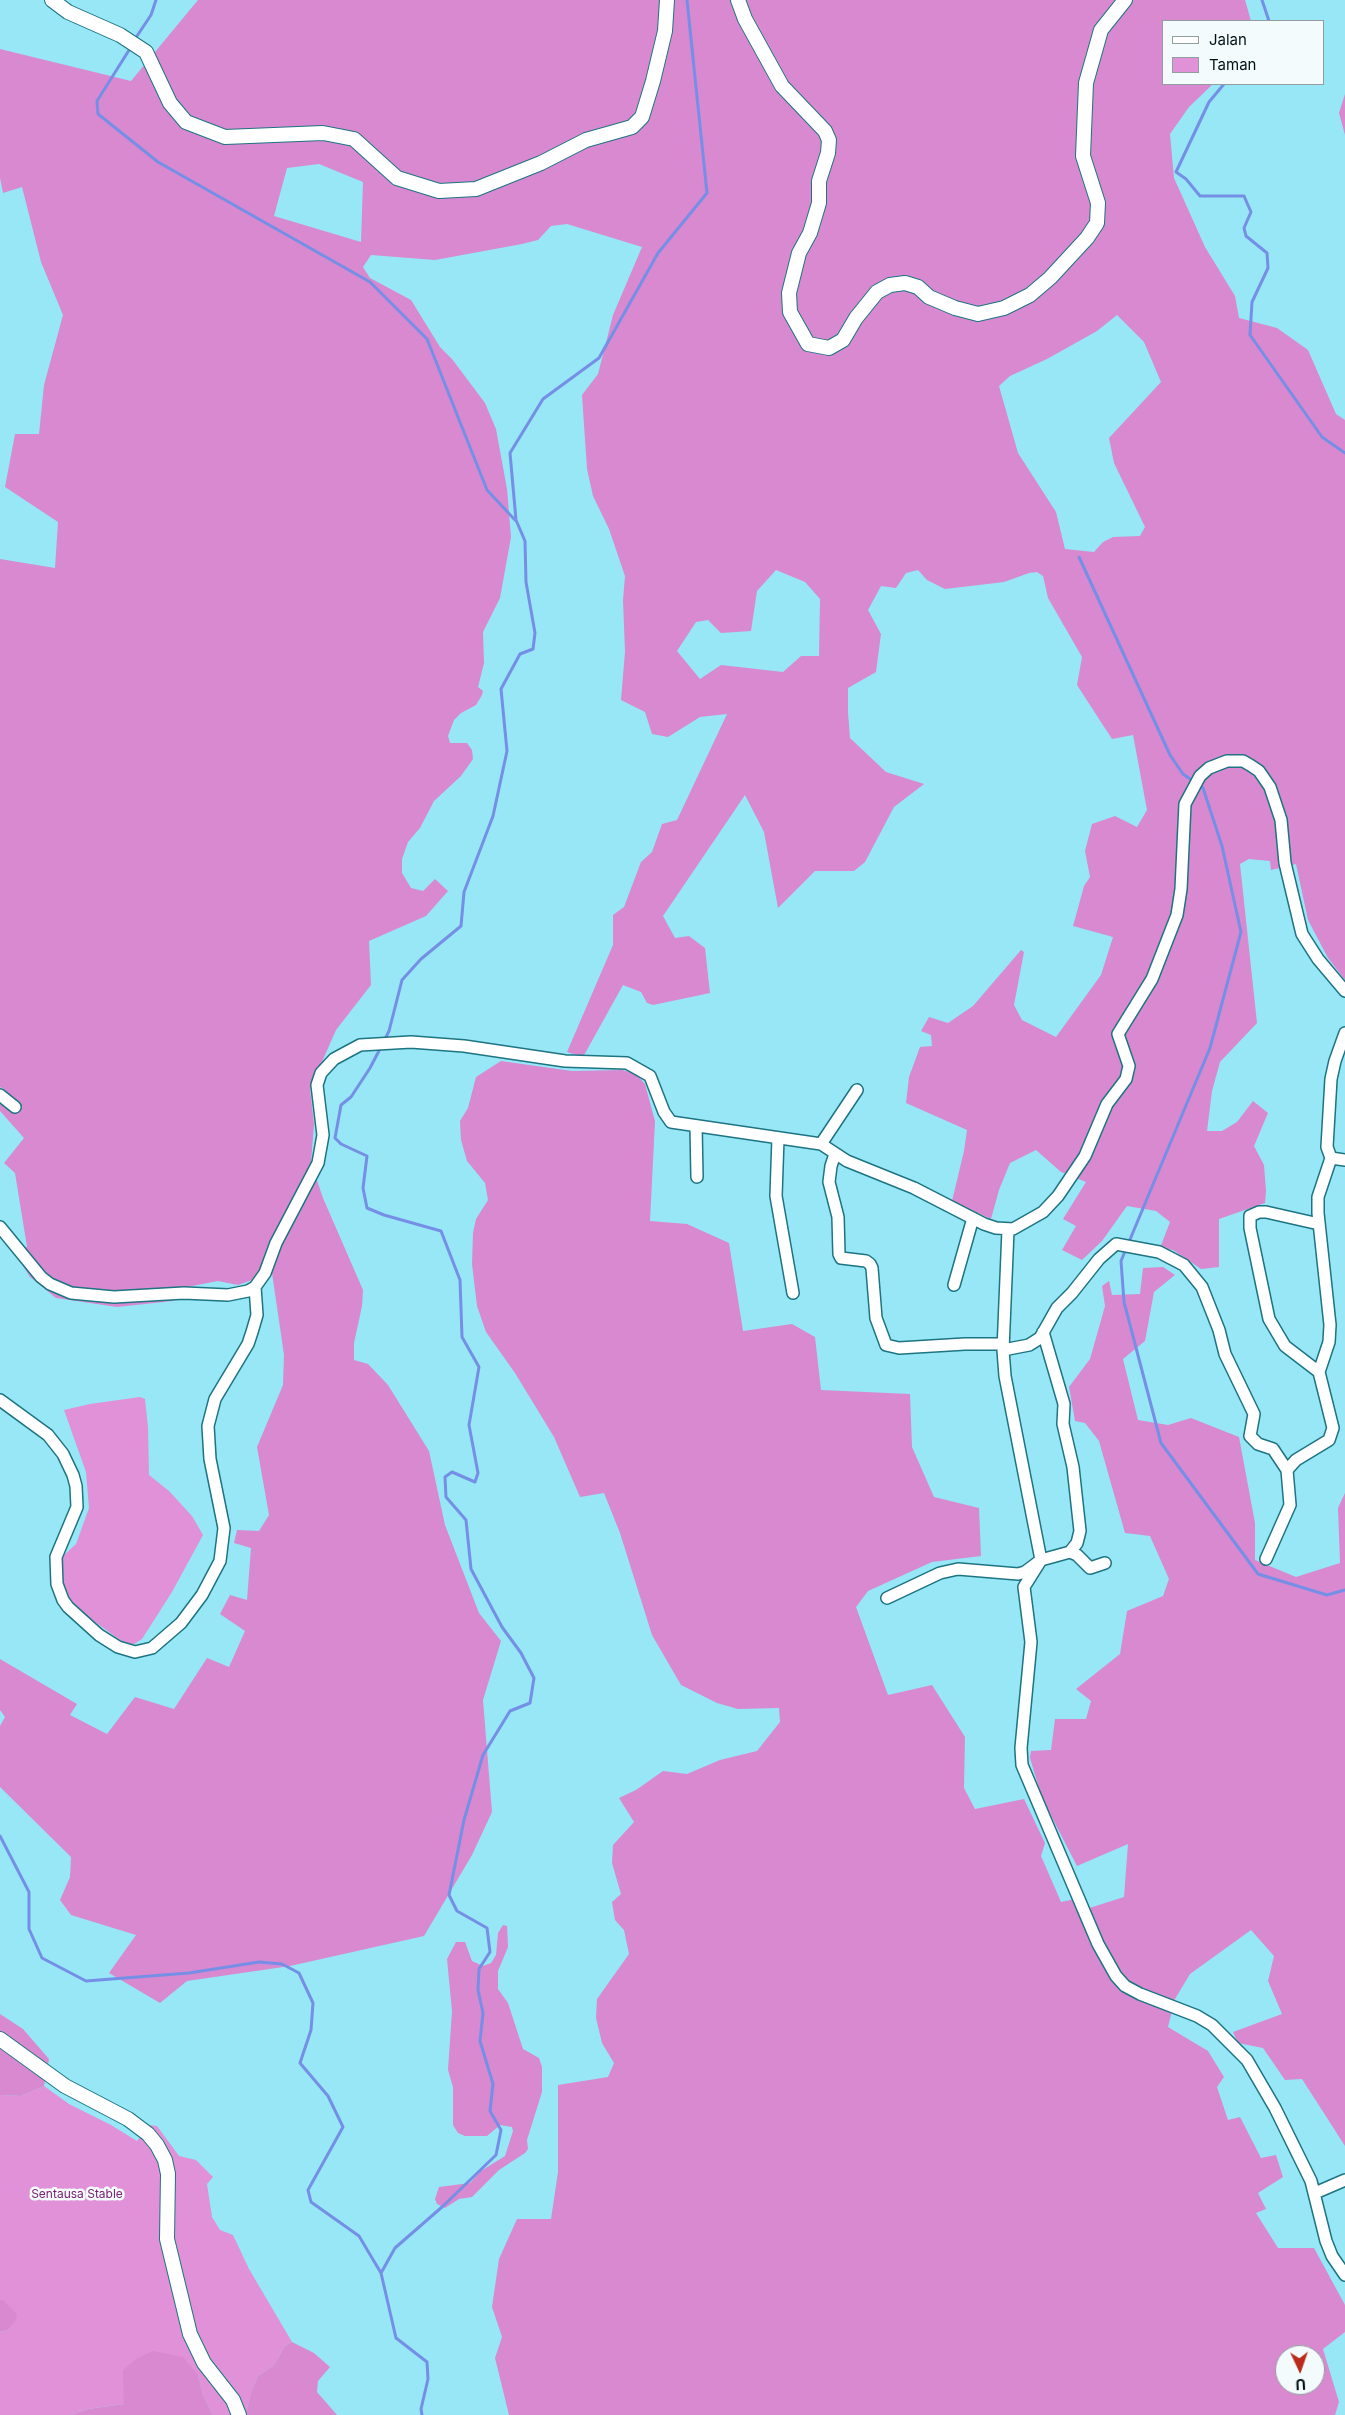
<!DOCTYPE html>
<html>
<head>
<meta charset="utf-8">
<style>
	body { margin:0 }
	#map { position:relative; width:1345px; height:2415px; overflow:hidden; background:#97e7f6; font-family:Inter,sans-serif }
	canvas { display:block }
	.legend { position:absolute; left:1162px; top:20px; width:162px; height:65px; box-sizing:border-box; background:#f3fbfc; border:1px solid #929da0; margin:0; padding:6px 9px; list-style:none; font-size:15px; color:#001015 }
	.legend li { display:flex; align-items:center; gap:10px; height:25px }
	.legend b { width:25px; border:1px solid #929da0 }
	.north { position:absolute; left:1275px; top:2345px; width:50px; height:50px; box-sizing:border-box; background:#f3fbfc; border:1px solid #929da0; border-radius:50%; rotate:177deg; font-size:14px; font-weight:700; line-height:20px; text-align:center; color:#001015 }
	.north::after { content:''; display:block; margin:auto; width:18px; height:22px; background:#b92c1b; clip-path:polygon(50% 0,100% 100%,50% 72%,0 100%) }
</style>
</head>
<body>
<div id="map">
<canvas width="1345" height="2415"></canvas>
<ul class="legend">
<li><b style="height:6px;background:#fff"></b>Jalan</li>
<li><b style="height:14px;background:#e091d7"></b>Taman</li>
</ul>
<div class="north">U</div>
</div>
<script>
const context = document.querySelector('canvas').getContext('2d');
context.lineJoin = 'round';
function fillPath(path, color) { context.fillStyle = color; context.fill(path, 'evenodd'); }
const poly = rows => new Path2D(rows.map(r => 'M' + r).join(''));
function strokePath(path, color, width, dash) { context.strokeStyle = color; context.lineWidth = width; context.lineCap = dash ? 'butt' : 'round'; context.setLineDash(dash || []); context.stroke(path); }
function drawText(font, color, halo, rows, align = 'center') {
  context.font = font + ' Inter,sans-serif'; context.lineWidth = 5; context.setLineDash([]); context.textBaseline = 'middle'; context.strokeStyle = halo; context.fillStyle = color; for (const [text, x, y, turn = 0] of rows) {
    context.save(); context.translate(x, y); context.rotate((+turn || 0) * Math.PI / 180); context.textAlign = isNaN(turn) ? turn : align; if (halo) context.strokeText(text, 0, 0); context.fillText(text, 0, 0); context.restore();
  }
}
const green = poly([
	[140,1397,145,1399,148,1427,149,1475,169,1491,192,1516,203,1535,172,1592,142,1639,134,1644,127,1645,73,1606,60,1578,63,1556,76,1544,89,1508,86,1472,64,1410,90,1404],
	[44,2086,69,2104,111,2125,137,2141,149,2125,157,2126,179,2156,196,2160,213,2177,207,2184,212,2217,220,2230,233,2235,249,2269,292,2342,285,2346,274,2365,258,2376,251,2392,247,2409,239,2415,213,2415,203,2395,198,2375,124,2404,88,2409,71,2415,0,2415,0,2332,7,2330,2,2299,0,2300,0,2095,21,2096]
]);
const forest = poly([
	[198,0,1245,0,1251,21,1164,21,1164,84,1213,84,1189,107,1170,134,1174,178,1205,247,1235,296,1239,318,1277,328,1308,350,1336,414,1345,420,1345,980,1328,958,1308,920,1296,864,1271,870,1270,861,1249,859,1240,864,1257,1023,1220,1062,1212,1091,1207,1131,1222,1131,1237,1122,1253,1101,1268,1113,1254,1146,1264,1165,1266,1191,1265,1203,1219,1219,1219,1267,1201,1269,1173,1250,1160,1248,1170,1222,1156,1211,1127,1206,1102,1241,1082,1260,1062,1250,1076,1226,1063,1219,1086,1182,1061,1172,1036,1150,1010,1163,999,1190,991,1219,952,1201,964,1151,967,1130,906,1103,909,1077,920,1047,932,1046,931,1035,921,1031,929,1017,948,1023,973,1006,1021,950,1024,952,1014,1005,1022,1020,1056,1037,1101,975,1113,937,1073,926,1084,886,1090,877,1085,851,1092,824,1115,816,1137,827,1147,810,1133,735,1112,739,1077,685,1082,657,1048,598,1043,576,1037,572,1029,573,1004,582,945,589,927,580,918,570,906,573,896,588,881,586,868,610,881,634,876,672,848,688,848,712,850,738,886,772,924,784,894,807,865,862,854,871,815,871,778,908,764,832,745,795,663,916,675,938,689,936,705,948,710,993,653,1005,647,1003,641,992,623,985,583,1057,567,1052,613,945,613,915,624,907,641,862,652,852,662,824,677,820,727,714,700,717,668,737,652,734,645,712,621,700,625,652,623,600,625,576,609,529,593,496,587,469,582,395,598,374,613,315,642,247,567,224,551,226,538,240,522,244,435,260,371,255,363,267,370,278,411,300,440,347,452,359,485,403,496,429,507,489,511,537,500,598,483,632,484,663,478,687,483,691,482,695,476,705,461,713,454,720,448,736,450,743,467,743,472,750,473,759,461,776,434,801,420,828,408,842,402,859,402,873,411,888,423,891,435,879,448,891,426,916,369,941,371,985,336,1030,310,1089,314,1124,311,1163,323,1198,363,1290,362,1306,354,1343,354,1360,368,1364,388,1385,429,1451,445,1525,479,1613,501,1641,483,1700,492,1812,472,1855,424,1936,290,1966,187,1981,160,2003,109,1973,136,1935,71,1915,60,1900,70,1877,71,1857,0,1787,0,1726,5,1717,0,1710,0,1659,77,1704,70,1715,107,1734,135,1697,174,1709,207,1658,229,1667,245,1631,220,1614,230,1595,247,1600,251,1548,234,1543,237,1530,259,1531,269,1515,257,1447,283,1385,284,1355,272,1273,238,1285,218,1281,182,1288,173,1301,117,1307,56,1298,30,1277,12,1249,27,1247,15,1173,4,1163,24,1138,0,1111,0,1098,5,1090,0,1087,0,559,55,568,58,522,5,487,15,434,39,434,44,385,63,315,41,262,22,187,3,193,0,178,0,49,131,81],
	[319,164,363,182,361,242,274,216,287,168],
	[1117,315,1144,342,1161,382,1109,438,1114,463,1145,527,1140,536,1113,537,1103,542,1094,552,1065,549,1056,512,1018,453,999,386,1010,376,1047,359,1097,331],
	[776,570,805,582,820,599,819,656,801,656,783,672,721,665,700,679,677,651,696,622,708,620,721,633,751,631,757,591],
	[1345,94,1345,135,1339,113],
	[501,1061,572,1071,622,1070,635,1073,645,1084,655,1121,650,1221,687,1224,729,1243,743,1331,792,1324,815,1337,821,1390,910,1394,912,1447,934,1497,979,1508,981,1556,932,1562,868,1591,856,1607,888,1695,932,1685,965,1737,964,1788,975,1809,1024,1799,1045,1843,1041,1856,1061,1902,1075,1899,1080,1911,1124,1897,1128,1844,1077,1866,1042,1798,1030,1758,1031,1751,1051,1750,1055,1719,1086,1719,1091,1701,1076,1689,1120,1654,1127,1611,1163,1596,1169,1579,1150,1536,1125,1533,1099,1441,1085,1423,1075,1421,1069,1387,1090,1359,1105,1306,1102,1286,1109,1281,1112,1295,1140,1294,1143,1268,1163,1267,1175,1275,1154,1292,1145,1341,1123,1359,1138,1420,1168,1425,1191,1418,1239,1437,1255,1523,1255,1560,1296,1577,1340,1563,1338,1508,1345,1493,1345,2146,1302,2079,1285,2080,1263,2048,1238,2043,1233,2032,1282,2014,1268,1981,1274,1956,1251,1930,1190,1974,1175,1999,1168,2027,1208,2051,1224,2077,1217,2087,1228,2120,1240,2117,1261,2158,1276,2155,1283,2177,1258,2193,1266,2209,1256,2213,1278,2248,1314,2248,1345,2305,1345,2332,1323,2349,1339,2402,1335,2415,509,2415,495,2358,502,2337,492,2307,499,2259,517,2219,551,2219,558,2172,558,2085,608,2077,614,2063,602,2043,596,2018,597,1999,629,1954,624,1930,615,1920,612,1902,621,1894,612,1863,613,1845,634,1822,619,1798,636,1790,663,1771,687,1774,720,1760,757,1751,780,1722,779,1708,738,1709,717,1703,681,1685,652,1635,620,1533,604,1493,580,1497,554,1437,515,1373,486,1332,477,1306,472,1264,473,1233,476,1219,488,1200,485,1183,467,1161,461,1140,460,1121,468,1108,476,1077],
	[1285,2355,1315,2355,1315,2385,1285,2385],
	[503,1925,507,1926,508,1947,498,1971,498,1989,508,2003,523,2049,539,2058,542,2067,542,2092,527,2140,528,2149,525,2153,499,2170,472,2197,459,2199,445,2208,437,2204,435,2199,439,2187,470,2183,481,2171,505,2156,513,2131,512,2127,500,2125,487,2136,465,2136,458,2133,453,2125,453,2087,448,2070,452,2011,447,1959,456,1942,465,1942,472,1961,483,1966,491,1963,496,1955,498,1933],
	[0,2014,23,2029,49,2059,44,2086,21,2096,0,2095],
	[2,2299,17,2314,15,2322,7,2330,0,2332,0,2300],
	[292,2342,314,2353,330,2367,318,2381,317,2392,337,2415,239,2415,247,2409,251,2392,258,2376,274,2365,285,2346],
	[153,2351,183,2357,198,2375,203,2395,213,2415,71,2415,88,2409,124,2404,123,2370,136,2359]
]);
const stream = poly([
	[1262,0,1269,21],
	[135,39,151,15,156,0],
	[131,47,97,101,98,114,158,162,370,282,427,339,487,490,515,520],
	[1224,84,1209,102,1176,172,1186,179,1200,196,1244,196,1251,212,1244,228,1246,236,1267,253,1268,268,1252,302,1250,335,1322,437,1345,453],
	[1079,557,1170,755,1183,774,1203,788,1222,846,1241,932,1210,1048,1121,1261,1124,1302,1161,1443,1258,1574,1327,1595,1345,1590],
	[384,1041,389,1031,402,980,421,959,461,926,464,892,493,816,507,751,501,689,520,654,533,649,535,633,526,582,525,541,516,520,510,453,543,399,599,358,658,253,707,193,687,0],
	[0,1836,29,1892,29,1929,42,1958,86,1981,189,1973,259,1962,282,1964,299,1973,313,2003,311,2030,300,2063,328,2096,343,2127,308,2190,311,2202,359,2236,381,2273,396,2338,427,2362,428,2379,421,2409,422,2415],
	[381,2273,395,2248,442,2207,496,2155,501,2130,490,2111,493,2084,480,2041,483,2013,478,1990,479,1969,490,1952,487,1928,457,1911,449,1895,464,1820,483,1755,510,1711,530,1703,534,1678,521,1653,502,1627,471,1569,466,1520,446,1497,445,1477,452,1472,475,1482,478,1473,469,1425,479,1367,462,1337,460,1280,441,1231,384,1215,367,1208,363,1188,367,1156,341,1144,335,1138,341,1105,351,1097,370,1068,381,1047]
]);
const minor = poly([
	[1345,1033,1335,1061,1331,1079,1327,1147,1331,1158,1345,1160],
	[0,1095,15,1107],
	[696,1126,697,1177],
	[778,1138,776,1196,793,1293],
	[821,1144,857,1090],
	[835,1154,831,1166,829,1182,838,1217,839,1254,841,1258,866,1261,870,1264,872,1268,876,1318,886,1345,899,1348,965,1344,1003,1344],
	[0,1227,41,1277,50,1284,71,1293,114,1297,184,1293,228,1295,248,1291,255,1287,265,1273,276,1243,318,1163,323,1135,317,1085,321,1073,334,1059,360,1045,411,1042,464,1046,565,1061,627,1063,650,1076,664,1112,671,1122,821,1144,847,1161,914,1188,984,1224,996,1228,1013,1229,1043,1212,1058,1196,1085,1156,1107,1104,1126,1079,1129,1066,1118,1034,1152,979,1177,915,1181,889,1185,804,1200,776,1209,768,1227,761,1243,761,1250,765,1259,771,1270,787,1281,820,1285,863,1302,934,1318,959,1345,991],
	[1008,1230,1003,1350,1005,1376,1041,1560,1024,1587,1031,1642,1021,1748,1022,1765,1098,1944,1116,1976,1125,1986,1140,1994,1197,2016,1212,2025,1247,2060,1275,2108,1311,2181,1326,2241,1332,2256,1345,2275],
	[954,1285,973,1218],
	[1043,1332,1064,1404,1063,1424,1073,1467,1080,1531,1077,1543,1070,1552],
	[1003,1350,1029,1345,1040,1338,1057,1308,1072,1293,1099,1259,1116,1244,1159,1252,1184,1265,1202,1287,1219,1330,1225,1354,1254,1414,1250,1436,1258,1444,1273,1449,1287,1470],
	[1319,1372,1329,1342,1330,1325,1318,1213,1318,1197,1331,1158],
	[0,1400,48,1435,63,1454,73,1475,76,1486,77,1507,56,1557,57,1584,63,1600,68,1607,99,1635,118,1647,135,1652,152,1648,181,1623,202,1595,220,1561,224,1528,210,1459,208,1426,215,1399,248,1344,252,1332,257,1315,255,1287],
	[1266,1559,1290,1505,1287,1470,1296,1460,1329,1440,1333,1428,1319,1372,1285,1346,1269,1319,1250,1228,1250,1216,1259,1212,1266,1212,1319,1224],
	[887,1598,940,1573,958,1569,1018,1574,1025,1572,1041,1560,1070,1552,1077,1555,1090,1568,1105,1563],
	[1315,2193,1345,2180]
]);
const tertiary = poly([
	[52,0,68,12,120,35,146,52,170,103,186,122,225,137,323,133,354,139,397,178,439,191,476,189,541,163,586,140,632,127,642,117,653,81,665,31,667,0],
	[738,0,745,19,782,86,825,131,829,140,828,153,819,181,819,203,810,233,799,253,789,293,790,312,808,344,829,348,843,340,856,318,877,292,890,285,905,283,918,287,929,297,955,308,978,314,1004,308,1030,295,1050,278,1087,238,1097,223,1098,203,1083,156,1086,83,1101,30,1125,0],
	[0,2039,65,2086,128,2119,148,2134,157,2145,165,2160,168,2174,167,2239,190,2334,204,2363,233,2400,239,2415]
]);
const parkNames = [
	["Sentausa Stable",77,2194]
];
fillPath(green, '#e091d7');
fillPath(forest, '#d889d0');
strokePath(stream, '#768fe6', 3);
strokePath(minor, '#1d7482', 14);
strokePath(tertiary, '#1d7482', 16);
strokePath(minor, '#fff', 11);
strokePath(tertiary, '#fff', 14);
drawText('12px', '#7d2077', '#f3fbfc', parkNames);
</script>
</body>
</html>
